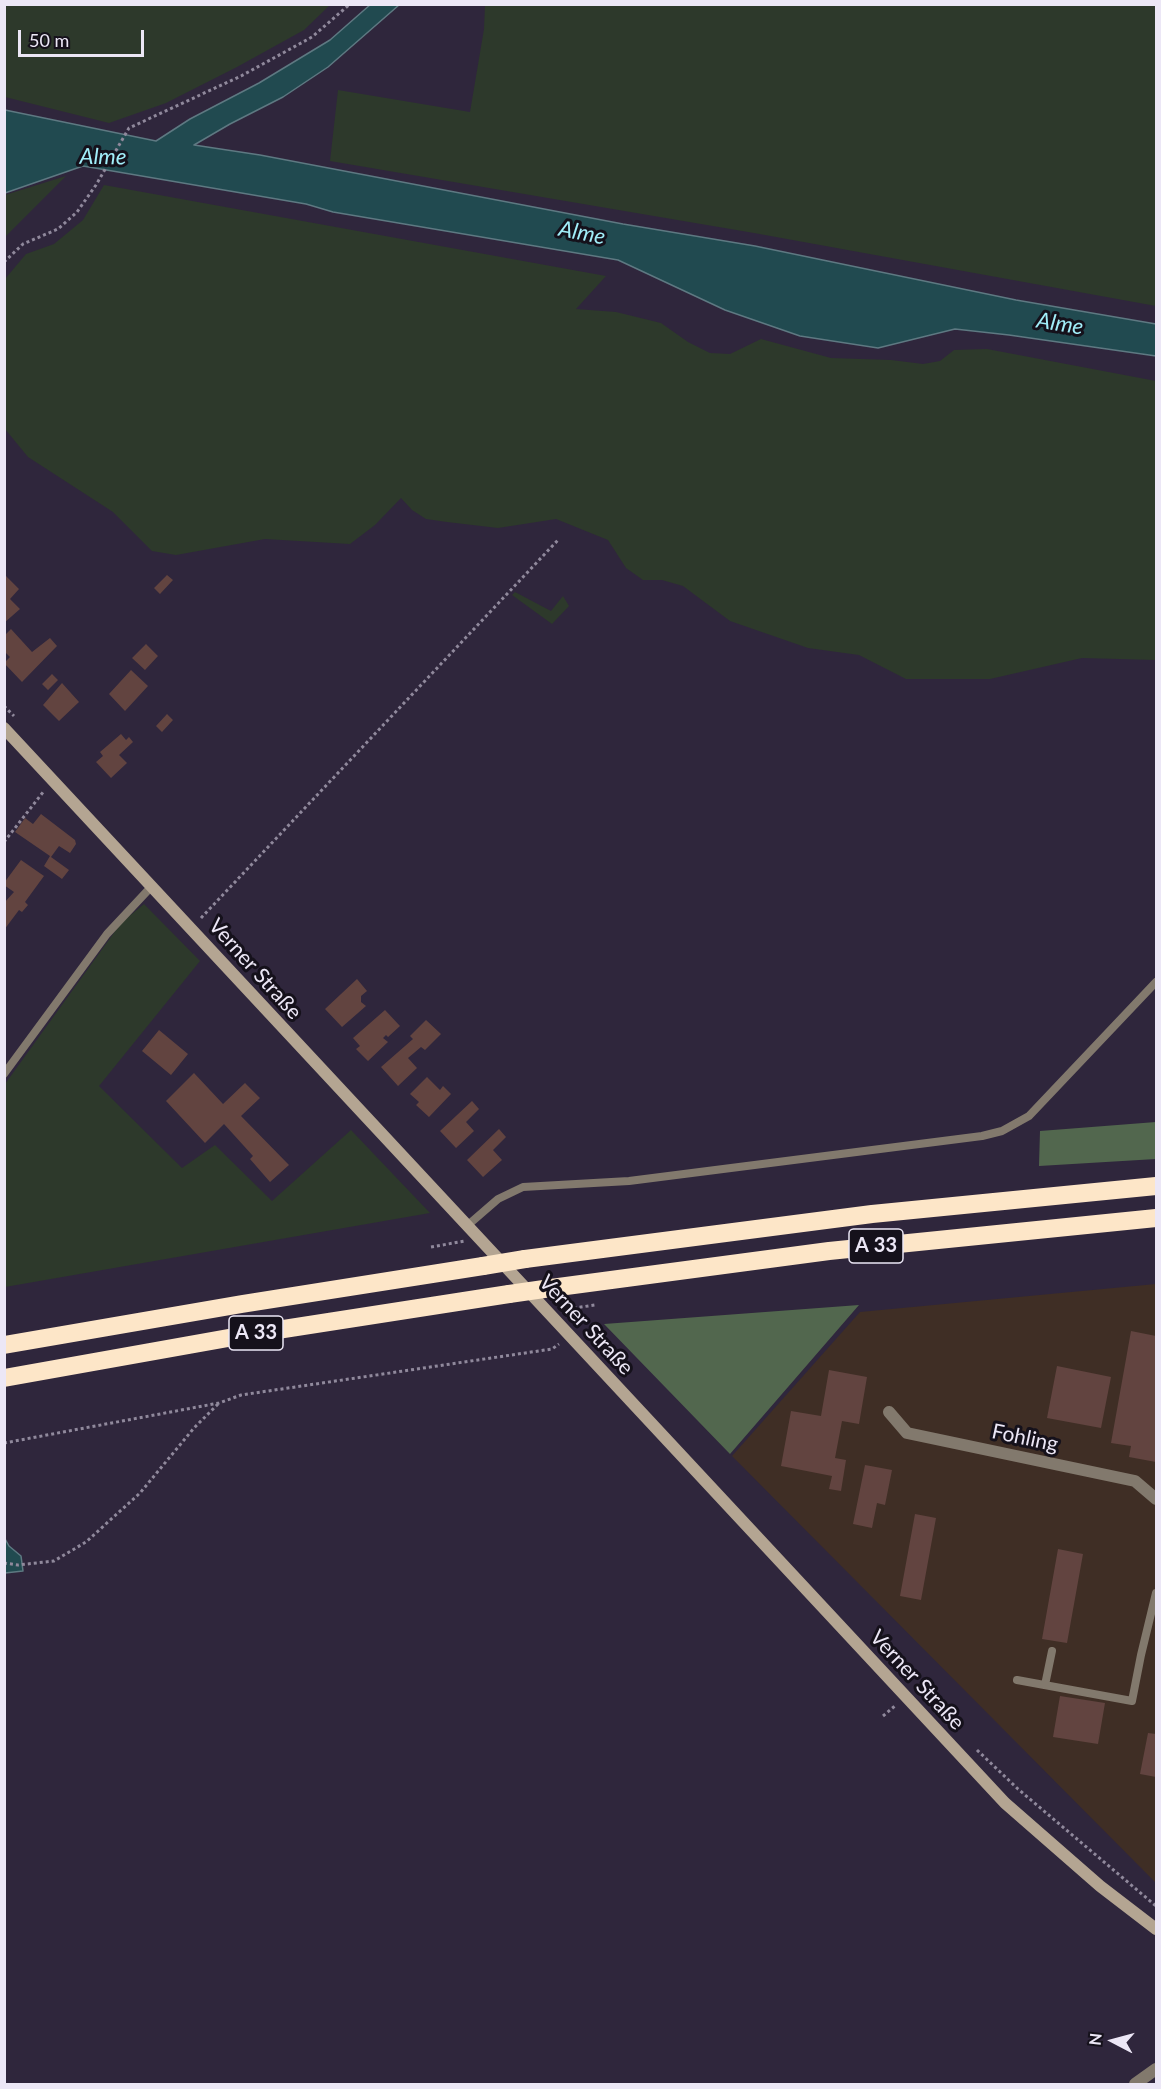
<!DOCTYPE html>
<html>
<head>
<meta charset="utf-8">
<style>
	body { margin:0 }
	#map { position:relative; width:1161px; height:2089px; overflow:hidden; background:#2f263c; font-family:Lato,sans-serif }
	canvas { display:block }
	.frame { position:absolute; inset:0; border:6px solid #ece7f6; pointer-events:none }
	.north { position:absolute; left:1083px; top:2011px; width:60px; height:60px; -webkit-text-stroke:4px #15111b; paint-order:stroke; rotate:276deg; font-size:16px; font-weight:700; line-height:24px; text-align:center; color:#ece7f6 }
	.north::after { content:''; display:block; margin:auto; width:21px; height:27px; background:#ece7f6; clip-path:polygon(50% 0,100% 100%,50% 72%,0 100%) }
	.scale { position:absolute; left:18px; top:30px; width:126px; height:27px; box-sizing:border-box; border:3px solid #ece7f6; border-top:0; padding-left:8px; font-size:18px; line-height:21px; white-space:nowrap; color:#ece7f6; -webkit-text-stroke:4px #15111b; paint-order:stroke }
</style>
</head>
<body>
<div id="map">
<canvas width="1161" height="2089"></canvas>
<div class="frame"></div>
<div class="north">N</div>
<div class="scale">50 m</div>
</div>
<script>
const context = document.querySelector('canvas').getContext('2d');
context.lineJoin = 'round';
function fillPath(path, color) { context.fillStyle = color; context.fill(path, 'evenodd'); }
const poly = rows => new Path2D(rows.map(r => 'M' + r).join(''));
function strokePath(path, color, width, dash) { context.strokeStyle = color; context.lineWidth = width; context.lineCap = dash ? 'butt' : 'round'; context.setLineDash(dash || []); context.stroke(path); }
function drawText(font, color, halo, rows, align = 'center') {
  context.font = font + ' Lato,sans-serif'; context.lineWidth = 6; context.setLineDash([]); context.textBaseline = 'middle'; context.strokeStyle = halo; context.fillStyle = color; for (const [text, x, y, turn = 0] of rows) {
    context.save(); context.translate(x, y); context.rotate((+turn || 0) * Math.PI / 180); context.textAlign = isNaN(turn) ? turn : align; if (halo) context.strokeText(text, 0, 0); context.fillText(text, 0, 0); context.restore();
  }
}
const industrial = poly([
	[1156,1284,1156,1883,732,1456,860,1312]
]);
const green = poly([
	[5,4,330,4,330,5,304,30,237,67,166,103,109,123,5,97],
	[485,5,1156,5,1156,306,754,233,330,161,338,90,470,112,484,29],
	[66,176,5,237,5,195],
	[104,185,606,276,576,309,616,312,661,323,688,342,710,353,730,354,761,339,831,358,891,360,923,364,940,361,954,350,987,349,1156,381,1156,660,1082,658,990,679,906,679,859,655,808,648,730,621,683,586,662,580,643,580,626,568,608,540,556,519,498,528,447,522,426,519,412,510,401,498,375,525,350,544,265,539,176,555,152,551,113,512,28,457,5,429,5,279,26,254,54,244,83,220],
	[515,592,551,611,563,596,569,606,552,624,512,595],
	[144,904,200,961,99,1086,182,1168,215,1145,272,1201,351,1130,430,1213,5,1287,5,1084,121,923]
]);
const forest = poly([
	[1156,1122,1156,1159,1039,1166,1040,1131],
	[859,1305,730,1454,604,1324]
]);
const water = poly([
	[371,4,399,5,328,67,283,97,230,124,194,145,260,155,623,224,755,246,1016,300,1156,324,1156,356,1009,335,955,329,878,348,800,336,725,310,618,260,333,212,306,204,83,166,5,193,5,110,156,141,190,119,259,83,330,40,371,4],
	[4,1537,9,1546,21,1556,23,1571,5,1573,4,1537]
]);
const building = poly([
	[167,575,173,580,160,594,154,588],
	[6,576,19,589,10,599,20,609,4,623,4,578],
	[11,629,32,652,50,638,57,646,22,682,4,663,10,657,4,651,4,636],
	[146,644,158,656,145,670,132,658],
	[131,670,148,686,125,711,109,694],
	[52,674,58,680,48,690,42,684],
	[62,683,79,702,59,721,43,705],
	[167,714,173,720,162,732,156,726],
	[121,734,126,740,129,737,133,742,119,755,127,763,111,778,96,762,103,756,100,752],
	[41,814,75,840,76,844,70,853,59,846,51,857,69,870,62,879,44,866,50,856,15,832,25,818,33,824],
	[21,860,44,876,25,902,28,905,22,912,19,910,4,930,4,903,14,892,4,885,4,883],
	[357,979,367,991,361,996,361,1002,366,1006,342,1027,325,1009],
	[385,1010,400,1026,388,1037,386,1035,383,1038,388,1042,368,1061,356,1049,360,1046,353,1038],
	[426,1020,441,1034,425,1050,421,1047,408,1058,417,1068,398,1086,381,1067,413,1039,410,1036],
	[159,1030,188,1054,171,1075,142,1051],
	[194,1073,223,1104,245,1083,260,1098,241,1116,289,1165,270,1182,250,1159,253,1156,224,1124,205,1143,166,1101],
	[427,1077,440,1090,443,1086,451,1094,429,1117,416,1105,419,1102,410,1094],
	[472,1101,479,1109,466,1122,474,1131,456,1148,440,1131],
	[499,1129,506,1137,493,1150,502,1160,483,1177,467,1160],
	[1131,1331,1156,1336,1156,1462,1129,1457,1131,1446,1111,1443],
	[1057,1366,1111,1377,1101,1428,1047,1418],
	[829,1370,867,1377,859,1424,842,1421,835,1458,846,1460,841,1491,829,1489,832,1476,781,1466,791,1411,821,1416],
	[865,1465,892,1470,885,1505,877,1503,872,1528,853,1524],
	[915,1514,936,1518,921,1600,900,1596],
	[1058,1549,1083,1554,1067,1643,1042,1639],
	[1060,1696,1105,1703,1098,1744,1053,1737],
	[1148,1733,1156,1734,1156,1777,1140,1774]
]);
const path = poly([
	[4,262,23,244,58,229,77,212,96,185,129,128,241,76,312,37,350,4],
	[4,706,14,716],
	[4,842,44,791],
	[201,918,558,540],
	[431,1247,465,1241],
	[570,1313,574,1308,595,1305],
	[4,1443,219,1403,241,1395,552,1349,559,1344],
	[4,1563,18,1565,54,1561,86,1542,140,1493,194,1428,218,1404],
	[883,1716,896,1705],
	[977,1750,1018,1789,1156,1906]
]);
const lane = poly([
	[4,1074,107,934,151,887],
	[468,1225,498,1199,523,1187,629,1181,982,1136,1002,1131,1029,1116,1156,982],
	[1017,1680,1132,1701,1141,1655,1156,1593],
	[1045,1685,1052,1651]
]);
const street = poly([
	[889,1412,907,1433,1135,1481,1156,1499],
	[1135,2084,1156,2069]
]);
const secondary = poly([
	[4,728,1005,1803,1100,1886,1156,1929]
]);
const highway = poly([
	[525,1259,872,1214,1156,1186],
	[551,1288,829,1251,1156,1218],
	[4,1345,242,1304,483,1266],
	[4,1378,245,1335,509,1294]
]);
const highwayBridge = poly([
	[483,1266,525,1259],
	[509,1294,551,1288]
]);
const shields = [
	[876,1246,54],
	[256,1333,54]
];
const shieldNames = [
	["A 33",876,1246],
	["A 33",256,1333]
];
const streetNames = [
	["Verner Straße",255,969,48],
	["Verner Straße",586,1325,47],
	["Fohling",1025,1438,12],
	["Verner Straße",917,1680,47]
];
const waterNames = [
	["Alme",103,157,1],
	["Alme",582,233,11],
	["Alme",1060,324,9]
];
fillPath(industrial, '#3f2e25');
fillPath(green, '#2d392b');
fillPath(forest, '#52674e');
fillPath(water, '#214a50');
strokePath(water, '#5e7982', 1.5);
fillPath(building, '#624440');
strokePath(path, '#90899c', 3, [3, 3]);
strokePath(lane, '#82796d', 8);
strokePath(street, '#82796d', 12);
strokePath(secondary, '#b4a592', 12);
strokePath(highway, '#fde6c8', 18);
strokePath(highwayBridge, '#fde6c8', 18);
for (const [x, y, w] of shields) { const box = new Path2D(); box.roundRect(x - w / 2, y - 17, w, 34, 4.5); context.fillStyle = '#15111b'; context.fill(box); strokePath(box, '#ece7f6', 1.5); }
drawText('bold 20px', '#ece7f6', null, shieldNames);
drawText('21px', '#ece7f6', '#15111b', streetNames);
drawText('italic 22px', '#a1eef9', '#15111b', waterNames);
</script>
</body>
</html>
